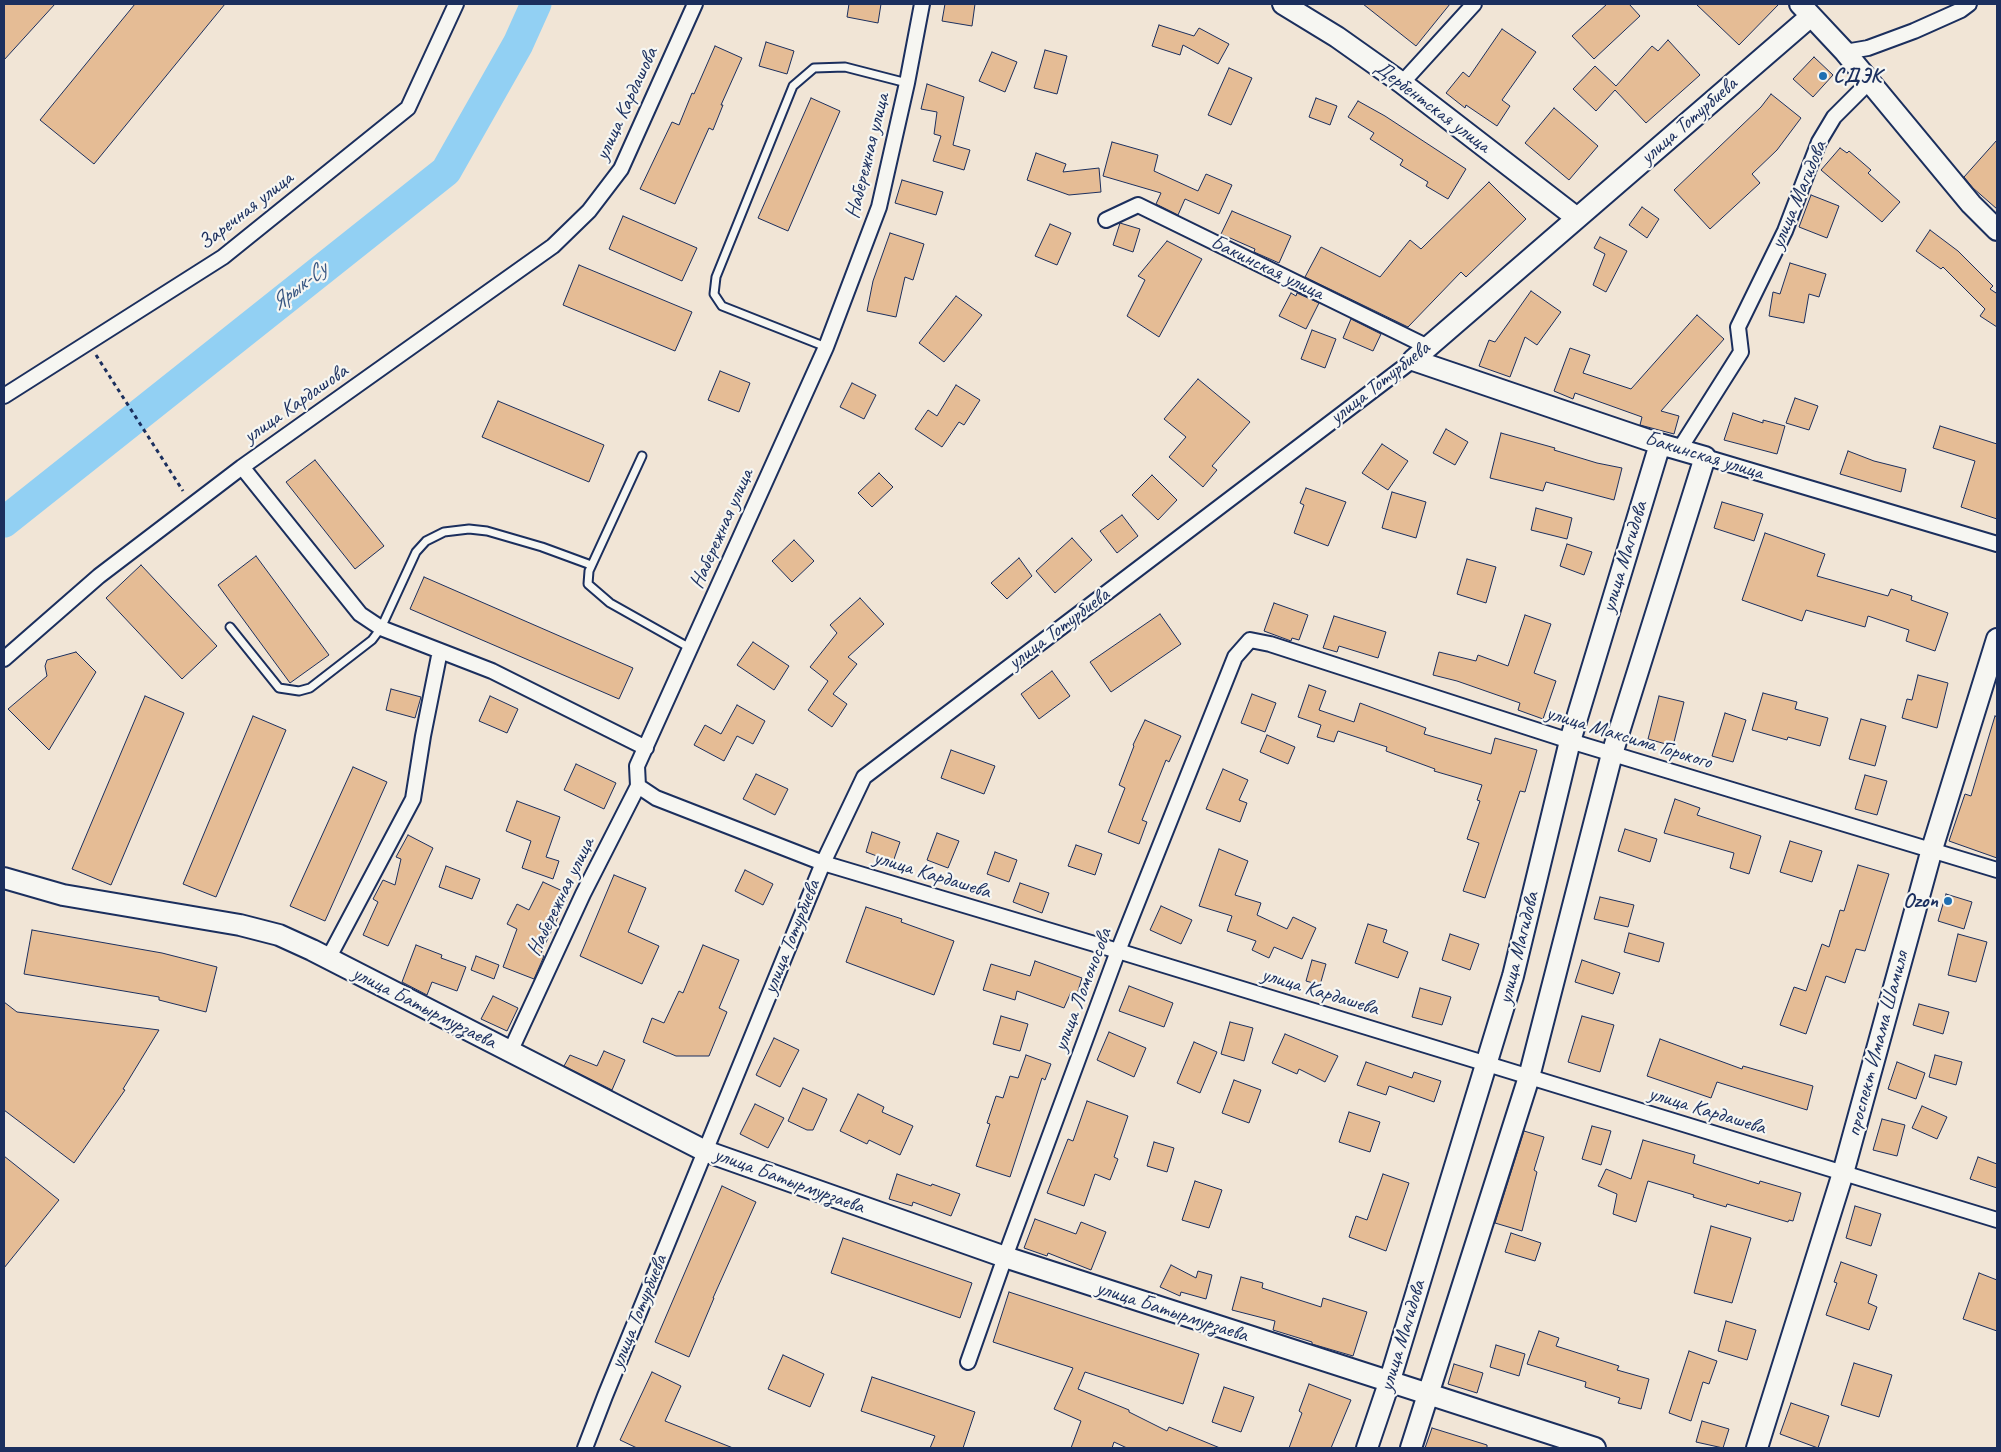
<!DOCTYPE html>
<html>
<head>
<meta charset="utf-8">
<style>
	body { margin:0 }
	#map { position:relative; width:2001px; height:1452px; overflow:hidden; background:#f1e5d6; font-family:Caveat,sans-serif }
	canvas { display:block }
	.frame { position:absolute; inset:0; border:5px solid #1b2f5e; pointer-events:none }
</style>
</head>
<body>
<div id="map">
<canvas width="2001" height="1452"></canvas>
<div class="frame"></div>
</div>
<script>
const context = document.querySelector('canvas').getContext('2d');
context.lineJoin = 'round';
const poly = rows => new Path2D(rows.map(r => 'M' + r).join(''));
function strokePath(path, color, width, dash) { context.strokeStyle = color; context.lineWidth = width; context.lineCap = dash ? 'butt' : 'round'; context.setLineDash(dash || []); context.stroke(path); }
function fillPath(path, color) { context.fillStyle = color; context.fill(path, 'evenodd'); }
function drawText(font, color, halo, rows, align = 'center') {
  context.font = font + ' Caveat,sans-serif'; context.lineWidth = 4.5; context.setLineDash([]); context.textBaseline = 'middle'; context.strokeStyle = halo; context.fillStyle = color; for (const [text, x, y, turn = 0] of rows) {
    context.save(); context.translate(x, y); context.rotate((+turn || 0) * Math.PI / 180); context.textAlign = isNaN(turn) ? turn : align; if (halo) context.strokeText(text, 0, 0); context.fillText(text, 0, 0); context.restore();
  }
}
const river = poly([
	[4,522,446,171,518,44,536,4]
]);
const building = poly([
	[4,4,55,4,4,60,4,4],
	[135,4,225,4,94,164,40,120,135,4],
	[849,4,881,4,878,23,847,17,849,4],
	[945,4,975,4,972,26,942,21,945,4],
	[1363,4,1450,4,1416,46,1363,4],
	[1607,4,1629,4,1640,16,1594,59,1572,36,1607,4],
	[1696,4,1779,4,1739,45,1696,4],
	[1159,25,1194,36,1199,28,1229,44,1218,64,1183,45,1180,55,1152,46,1159,25],
	[1502,29,1536,52,1502,100,1510,106,1497,126,1466,105,1465,108,1446,93,1463,72,1469,77,1502,29],
	[1668,40,1700,75,1646,123,1615,90,1596,111,1573,89,1595,66,1616,86,1652,46,1658,51,1668,40],
	[766,42,794,51,787,74,759,66,766,42],
	[715,46,742,58,721,105,723,105,713,130,709,128,675,204,640,189,672,122,679,125,692,93,694,94,715,46],
	[1045,50,1067,56,1057,94,1034,88,1045,50],
	[992,52,1017,62,1005,92,979,81,992,52],
	[1814,57,1833,75,1813,97,1793,79,1814,57],
	[1229,68,1252,78,1231,125,1208,115,1229,68],
	[927,84,964,97,953,145,970,150,964,170,933,161,941,136,934,134,937,112,921,109,927,84],
	[1771,94,1801,118,1777,150,1752,174,1760,183,1710,229,1674,190,1761,107,1771,94],
	[811,98,840,111,788,231,758,218,811,98],
	[1316,98,1337,106,1330,125,1309,117,1316,98],
	[1358,101,1385,116,1466,169,1448,199,1426,186,1428,182,1400,165,1403,160,1370,139,1374,133,1348,117,1358,101],
	[1554,108,1598,146,1569,180,1525,143,1554,108],
	[1997,140,1997,209,1973,188,1964,177,1997,140],
	[1112,142,1158,155,1154,171,1198,191,1206,174,1232,185,1219,214,1185,199,1178,215,1156,204,1161,193,1103,176,1112,142],
	[1840,148,1847,153,1849,151,1871,170,1868,173,1900,202,1882,222,1821,170,1840,148],
	[1036,153,1066,164,1063,172,1099,168,1101,192,1069,195,1027,180,1036,153],
	[902,180,943,192,936,215,895,203,902,180],
	[1489,182,1526,219,1466,277,1461,272,1408,327,1305,277,1321,247,1380,277,1410,240,1421,249,1489,182],
	[1811,195,1839,206,1827,238,1799,227,1811,195],
	[1642,207,1659,219,1647,238,1629,225,1642,207],
	[1232,211,1291,236,1279,263,1254,252,1255,249,1221,234,1232,211],
	[623,216,697,248,682,281,609,249,623,216],
	[1120,223,1140,229,1133,252,1113,245,1120,223],
	[1050,224,1071,233,1057,265,1035,256,1050,224],
	[1930,230,1958,251,1993,286,1990,289,1996,293,1997,291,1997,327,1980,316,1985,309,1943,267,1941,269,1916,251,1930,230],
	[890,233,924,244,913,280,905,277,896,317,867,311,873,281,890,233],
	[1600,237,1627,251,1606,292,1593,285,1605,254,1594,248,1600,237],
	[1167,241,1202,259,1159,337,1127,316,1145,280,1138,276,1167,241],
	[1790,263,1826,274,1819,297,1809,294,1804,323,1769,316,1773,292,1780,294,1790,263],
	[579,265,692,312,675,351,563,305,579,265],
	[1531,291,1561,312,1537,345,1525,337,1510,377,1479,366,1489,340,1495,342,1531,291],
	[1291,293,1296,296,1297,293,1319,303,1306,329,1279,316,1291,293],
	[956,296,982,315,944,362,919,343,956,296],
	[1697,315,1724,339,1661,411,1679,416,1674,434,1640,425,1642,417,1575,393,1573,399,1554,391,1570,348,1590,355,1583,373,1631,389,1697,315],
	[1351,319,1381,334,1373,351,1343,338,1351,319],
	[1312,330,1336,339,1325,368,1301,359,1312,330],
	[720,371,750,383,739,412,708,400,720,371],
	[1198,379,1250,422,1212,466,1217,470,1203,487,1169,457,1186,437,1164,419,1198,379],
	[852,383,876,395,864,419,840,407,852,383],
	[956,385,980,400,964,425,959,422,942,447,915,429,928,410,937,416,956,385],
	[1795,398,1818,406,1809,430,1786,423,1795,398],
	[498,401,604,445,589,482,482,437,498,401],
	[1733,413,1763,423,1763,420,1785,426,1777,454,1724,440,1733,413],
	[1940,426,1997,444,1997,519,1961,507,1975,461,1933,448,1940,426],
	[1446,429,1468,442,1455,465,1433,453,1446,429],
	[1501,433,1555,448,1554,450,1597,463,1622,468,1614,500,1546,482,1543,491,1490,478,1501,433],
	[1382,444,1408,461,1388,490,1362,473,1382,444],
	[1848,451,1874,461,1906,469,1901,492,1840,474,1848,451],
	[315,460,384,546,355,569,286,482,315,460],
	[879,473,893,487,872,507,858,493,879,473],
	[1152,475,1177,500,1158,520,1132,495,1152,475],
	[1306,488,1346,502,1328,546,1294,533,1304,505,1300,503,1306,488],
	[1392,492,1426,502,1416,538,1382,528,1392,492],
	[1722,502,1763,514,1754,541,1714,528,1722,502],
	[1536,508,1572,518,1567,539,1531,530,1536,508],
	[1122,515,1138,536,1117,553,1100,531,1122,515],
	[1765,533,1825,554,1817,576,1888,596,1891,589,1912,596,1911,600,1948,613,1935,651,1906,641,1909,630,1868,616,1865,627,1806,610,1802,621,1742,600,1765,533],
	[1072,538,1092,560,1055,593,1036,571,1072,538],
	[794,540,814,561,792,582,772,561,794,540],
	[1567,544,1592,552,1584,575,1560,566,1567,544],
	[256,556,329,655,290,683,218,585,256,556],
	[1019,558,1032,576,1007,599,991,583,1019,558],
	[1467,559,1496,567,1486,603,1457,594,1467,559],
	[141,565,217,646,182,679,106,598,141,565],
	[424,577,633,668,619,699,410,609,424,577],
	[860,598,884,624,848,657,857,664,833,694,847,704,832,727,808,710,828,681,810,667,837,633,830,625,860,598],
	[1274,603,1308,615,1299,640,1292,638,1291,641,1264,631,1274,603],
	[1160,614,1181,644,1111,692,1090,662,1160,614],
	[1525,615,1551,624,1534,673,1556,681,1543,719,1518,710,1520,703,1457,681,1433,675,1439,652,1476,661,1478,655,1508,666,1525,615],
	[1334,616,1386,632,1378,658,1339,646,1337,652,1323,648,1334,616],
	[753,642,789,666,774,690,737,665,753,642],
	[76,652,96,672,49,750,8,709,47,676,45,666,47,660,76,652],
	[1052,671,1070,696,1039,719,1021,694,1052,671],
	[1918,675,1948,683,1937,728,1902,718,1907,699,1912,700,1918,675],
	[1309,685,1326,691,1319,710,1354,722,1360,703,1426,728,1424,734,1491,754,1495,738,1537,750,1525,792,1520,791,1485,898,1463,891,1479,843,1467,839,1480,801,1477,800,1482,785,1434,771,1435,769,1386,751,1387,747,1338,731,1334,742,1317,737,1321,725,1298,717,1309,685],
	[391,689,421,697,415,718,386,710,391,689],
	[1763,693,1797,702,1795,709,1828,718,1820,746,1788,737,1787,740,1752,730,1763,693],
	[1252,694,1276,703,1265,732,1241,723,1252,694],
	[145,696,184,713,111,885,72,869,145,696],
	[490,696,518,709,507,733,479,721,490,696],
	[1659,696,1684,702,1673,746,1648,739,1659,696],
	[737,705,765,721,753,744,737,736,724,761,694,745,705,725,721,734,737,705],
	[1725,713,1746,720,1733,762,1712,756,1725,713],
	[253,716,286,730,216,897,183,884,253,716],
	[1995,716,1997,717,1997,858,1949,841,1965,794,1971,796,1995,716],
	[1861,719,1886,726,1875,766,1849,759,1861,719],
	[1145,720,1181,736,1169,762,1166,760,1142,820,1147,822,1139,844,1108,832,1125,788,1119,785,1134,746,1133,745,1145,720],
	[1267,735,1295,747,1288,764,1260,752,1267,735],
	[951,750,995,766,984,794,941,778,951,750],
	[576,764,616,783,604,809,564,790,576,764],
	[353,767,387,782,325,921,290,906,353,767],
	[1223,769,1248,780,1239,800,1247,803,1240,822,1206,809,1223,769],
	[756,774,788,789,775,815,743,799,756,774],
	[1865,775,1887,781,1877,815,1855,809,1865,775],
	[1675,799,1700,808,1697,815,1761,836,1749,874,1730,868,1734,853,1664,833,1675,799],
	[517,801,560,817,546,857,559,861,553,879,522,868,531,841,506,831,517,801],
	[1625,829,1657,839,1650,862,1618,851,1625,829],
	[872,832,900,842,893,862,866,852,872,832],
	[937,833,959,841,948,868,927,860,937,833],
	[408,835,433,848,388,946,363,935,378,902,373,899,383,880,395,885,401,859,396,857,408,835],
	[1790,841,1822,851,1812,882,1780,872,1790,841],
	[1076,845,1102,854,1095,875,1068,866,1076,845],
	[1219,849,1248,861,1235,895,1261,903,1257,915,1287,929,1293,917,1316,928,1302,959,1274,947,1269,958,1252,950,1256,941,1227,931,1232,916,1199,906,1219,849],
	[995,852,1017,860,1009,882,987,874,995,852],
	[1858,865,1889,874,1865,951,1856,949,1845,983,1826,976,1806,1034,1780,1025,1794,987,1806,991,1822,944,1829,947,1840,910,1844,911,1858,865],
	[446,866,480,879,472,899,439,887,446,866],
	[745,870,773,884,763,905,735,891,745,870],
	[614,875,646,888,628,932,659,946,642,984,580,956,614,875],
	[543,882,569,894,540,955,544,956,534,979,503,967,517,929,507,924,517,904,529,910,543,882],
	[1020,883,1049,893,1042,913,1013,902,1020,883],
	[1946,894,1972,902,1964,929,1938,921,1946,894],
	[1600,897,1634,905,1628,927,1594,919,1600,897],
	[1161,906,1192,920,1181,944,1150,930,1161,906],
	[866,907,902,919,901,922,954,941,934,995,846,962,866,907],
	[1368,924,1387,930,1383,942,1408,952,1398,978,1355,963,1368,924],
	[32,930,162,953,217,967,206,1012,159,1000,159,997,24,974,32,930],
	[1629,933,1664,943,1659,962,1624,952,1629,933],
	[1450,934,1479,944,1470,970,1442,960,1450,934],
	[1958,934,1987,942,1976,982,1948,975,1958,934],
	[416,945,442,955,441,958,466,967,457,991,432,982,427,995,402,982,416,945],
	[703,945,739,960,719,1008,727,1012,709,1056,676,1056,643,1042,652,1018,664,1023,679,991,683,993,703,945],
	[476,956,499,965,494,979,471,970,476,956],
	[1312,960,1326,964,1320,985,1306,981,1312,960],
	[1582,960,1620,973,1613,994,1575,982,1582,960],
	[1035,961,1082,978,1077,994,1071,992,1064,1008,1017,991,1015,1000,983,990,991,964,1030,976,1035,961],
	[1129,986,1173,1003,1164,1027,1119,1011,1129,986],
	[1420,988,1451,997,1442,1025,1412,1017,1420,988],
	[493,996,518,1008,507,1031,481,1019,493,996],
	[4,1002,17,1012,159,1030,123,1089,125,1090,74,1163,4,1110,4,1002],
	[1919,1004,1949,1012,1943,1034,1913,1025,1919,1004],
	[1001,1016,1028,1024,1020,1051,993,1044,1001,1016],
	[1582,1016,1614,1025,1600,1072,1568,1062,1582,1016],
	[1230,1022,1253,1028,1244,1061,1221,1054,1230,1022],
	[1109,1032,1146,1048,1134,1077,1097,1060,1109,1032],
	[1285,1034,1338,1056,1325,1082,1299,1069,1297,1074,1272,1063,1285,1034],
	[774,1038,799,1050,780,1087,756,1075,774,1038],
	[1660,1039,1742,1069,1743,1066,1813,1086,1807,1110,1717,1082,1711,1098,1647,1076,1660,1039],
	[1194,1042,1217,1052,1200,1093,1177,1083,1194,1042],
	[604,1051,625,1060,612,1090,564,1066,570,1055,597,1066,604,1051],
	[1026,1055,1051,1064,1045,1080,1042,1078,1010,1177,976,1166,990,1124,987,1123,996,1096,1003,1098,1010,1076,1018,1078,1026,1055],
	[1935,1055,1962,1062,1956,1085,1929,1077,1935,1055],
	[1366,1062,1412,1078,1414,1072,1441,1081,1434,1102,1389,1086,1386,1095,1357,1085,1366,1062],
	[1897,1062,1925,1073,1916,1099,1888,1089,1897,1062],
	[1234,1080,1261,1090,1249,1123,1222,1113,1234,1080],
	[803,1088,827,1099,813,1130,807,1130,788,1121,803,1088],
	[858,1094,884,1107,882,1112,913,1126,900,1155,869,1140,867,1144,840,1131,858,1094],
	[1087,1101,1128,1116,1114,1157,1118,1159,1110,1180,1095,1174,1084,1206,1047,1193,1068,1139,1073,1141,1087,1101],
	[755,1104,784,1118,768,1148,740,1134,755,1104],
	[1922,1106,1947,1117,1937,1139,1912,1128,1922,1106],
	[1349,1112,1380,1122,1370,1152,1339,1142,1349,1112],
	[1882,1119,1905,1125,1897,1156,1873,1150,1882,1119],
	[1592,1126,1611,1131,1601,1165,1582,1159,1592,1126],
	[1524,1131,1544,1137,1534,1170,1537,1172,1522,1231,1495,1223,1524,1131],
	[1643,1140,1695,1155,1693,1163,1759,1184,1760,1181,1801,1193,1793,1221,1789,1220,1788,1222,1727,1204,1726,1207,1693,1197,1694,1195,1648,1181,1636,1222,1613,1214,1617,1194,1598,1186,1606,1169,1631,1179,1643,1140],
	[1154,1142,1174,1148,1167,1172,1147,1166,1154,1142],
	[4,1156,59,1200,4,1268,4,1156],
	[1978,1157,1997,1164,1997,1188,1970,1179,1978,1157],
	[897,1174,931,1186,932,1184,960,1194,951,1216,913,1202,912,1206,889,1199,897,1174],
	[1383,1174,1409,1183,1386,1251,1349,1237,1356,1216,1367,1220,1383,1174],
	[1195,1181,1222,1190,1209,1228,1182,1220,1195,1181],
	[722,1186,756,1202,713,1298,714,1298,689,1357,655,1342,722,1186],
	[1855,1206,1881,1214,1871,1246,1846,1238,1855,1206],
	[1035,1219,1076,1234,1081,1222,1106,1232,1091,1270,1048,1253,1047,1256,1024,1248,1035,1219],
	[1711,1226,1751,1238,1732,1303,1694,1293,1711,1226],
	[1511,1233,1541,1243,1535,1261,1505,1252,1511,1233],
	[843,1238,972,1283,960,1318,831,1273,843,1238],
	[1841,1262,1877,1275,1868,1303,1877,1307,1869,1330,1826,1315,1837,1283,1834,1282,1841,1262],
	[1171,1265,1196,1278,1198,1271,1212,1275,1206,1299,1181,1292,1180,1296,1160,1287,1171,1265],
	[1979,1273,1997,1280,1997,1331,1963,1319,1979,1273],
	[1241,1277,1263,1283,1262,1288,1321,1307,1323,1298,1367,1312,1353,1356,1312,1344,1312,1342,1273,1330,1275,1321,1232,1310,1241,1277],
	[1009,1292,1199,1354,1183,1404,1085,1372,1078,1389,1129,1410,1129,1412,1167,1431,1169,1427,1220,1448,1127,1448,1114,1442,1112,1448,1071,1448,1081,1421,1054,1409,1073,1368,993,1342,1009,1292],
	[1726,1321,1756,1330,1747,1360,1718,1351,1726,1321],
	[1539,1331,1559,1338,1556,1346,1619,1366,1617,1370,1649,1379,1641,1409,1618,1403,1620,1398,1585,1387,1586,1382,1527,1364,1539,1331],
	[1496,1345,1525,1354,1519,1376,1490,1367,1496,1345],
	[1689,1351,1717,1361,1709,1384,1703,1382,1691,1421,1669,1413,1689,1351],
	[783,1355,824,1374,810,1407,768,1389,783,1355],
	[1854,1363,1892,1375,1879,1417,1841,1405,1854,1363],
	[1454,1364,1483,1373,1477,1393,1448,1384,1454,1364],
	[652,1372,681,1386,665,1421,733,1448,637,1448,620,1440,652,1372],
	[872,1377,975,1412,963,1448,930,1448,935,1436,861,1411,872,1377],
	[1309,1384,1351,1400,1331,1448,1289,1448,1302,1413,1299,1411,1309,1384],
	[1224,1387,1254,1397,1241,1432,1212,1422,1224,1387],
	[1791,1403,1829,1416,1818,1448,1780,1434,1791,1403],
	[1702,1421,1729,1429,1723,1448,1696,1442,1702,1421],
	[1432,1428,1487,1445,1487,1448,1425,1448,1432,1428]
]);
const path = poly([
	[96,355,183,491]
]);
const lane = poly([
	[826,347,722,306,714,294,716,277,793,86,814,68,845,67,907,83],
	[642,456,589,571,588,584,610,603,690,648],
	[230,627,279,688,299,691,310,688,372,640,381,628,416,552,426,541,444,532,469,529,487,531,542,547,591,565]
]);
const street = poly([
	[1845,52,1868,48,1914,31,1961,10,1969,4],
	[1402,83,1474,4],
	[1106,220,1138,205,1428,347],
	[4,396,223,257,408,108,456,4],
	[1679,450,1741,352,1738,327,1785,231,1819,142,1834,117,1870,81],
	[1705,457,1997,544],
	[4,659,99,576,242,467],
	[646,748,492,671,381,628,360,614,242,467,553,246,589,211,621,169,695,4],
	[638,786,656,798,823,863,1118,951,1997,1220],
	[328,959,413,799,423,736,440,651],
	[510,1052,583,894,638,786,637,766,826,347,879,207,907,83,922,4],
	[968,1362,1005,1257,1118,951,1235,657,1250,640,1270,644,1570,741,1997,870],
	[585,1448,605,1396,823,863,864,777,1413,360]
]);
const secondary = poly([
	[1283,4,1337,37,1402,83,1577,218],
	[1800,4,1845,52,1971,204,1997,230],
	[4,878,63,895,240,925,279,935,312,950,705,1151,1005,1257,1595,1448],
	[1367,1448,1389,1383,1513,976,1570,741,1660,444],
	[1411,1448,1529,1077,1612,754,1705,457,1660,444,1413,360,1811,16],
	[1757,1448,1843,1173,1932,849,1997,639]
]);
const markers = [
	[1823,76,5,"#1f6fb2"],
	[1948,901,5,"#1f6fb2"]
];
const poiNames = [
	["СДЭК",1833,76],
	["Ozon",1938,901,"right"]
];
const streetNames = [
	["улица Кардашова",627,104,-65],
	["Дербентская улица",1432,107,37],
	["улица Тотурбиева",1689,121,-41],
	["Набережная улица",868,156,-76],
	["улица Магидова",1799,195,-67],
	["Заречная улица",246,211,-38],
	["Бакинская улица",1267,268,26],
	["улица Тотурбиева",1380,383,-38],
	["улица Кардашова",296,404,-35],
	["Бакинская улица",1704,456,17],
	["Набережная улица",722,529,-66],
	["улица Магидова",1625,557,-73],
	["улица Тотурбиева",1059,629,-37],
	["улица Максима Горького",1629,738,17],
	["улица Кардашева",932,875,17],
	["Набережная улица",561,897,-64],
	["улица Тотурбиева",792,937,-68],
	["улица Магидова",1519,948,-76],
	["улица Ломоносова",1083,990,-69],
	["улица Кардашева",1320,992,17],
	["улица Батырмурзаева",424,1008,27],
	["проспект Имама Шамиля",1878,1044,-75],
	["улица Кардашева",1707,1111,17],
	["улица Батырмурзаева",789,1181,20],
	["улица Тотурбиева",639,1312,-68],
	["улица Батырмурзаева",1172,1312,18],
	["улица Магидова",1403,1336,-73]
];
const waterNames = [
	["Ярык-Су",299,287,-38]
];
strokePath(river, '#92d0f3', 31);
fillPath(building, '#e5bc95');
strokePath(building, '#1b2f5e', 1);
strokePath(lane, '#1b2f5e', 11);
strokePath(street, '#1b2f5e', 18);
strokePath(secondary, '#1b2f5e', 24);
strokePath(path, '#1b2f5e', 3, [4, 4]);
strokePath(lane, '#f6f6f2', 7);
strokePath(street, '#f6f6f2', 14);
strokePath(secondary, '#f6f6f2', 20);
for (const [x, y, r, color] of markers) { const dot = new Path2D(); dot.arc(x, y, r, 0, 2 * Math.PI); context.fillStyle = color; context.fill(dot); strokePath(dot, '#f6f6f2', 2); }
drawText('bold 21px', '#1b2f5e', '#f6f6f2', poiNames, 'left');
drawText('21px', '#1b2f5e', '#f6f6f2', streetNames);
drawText('italic 22px', '#395783', '#f6f6f2', waterNames);
</script>
</body>
</html>
